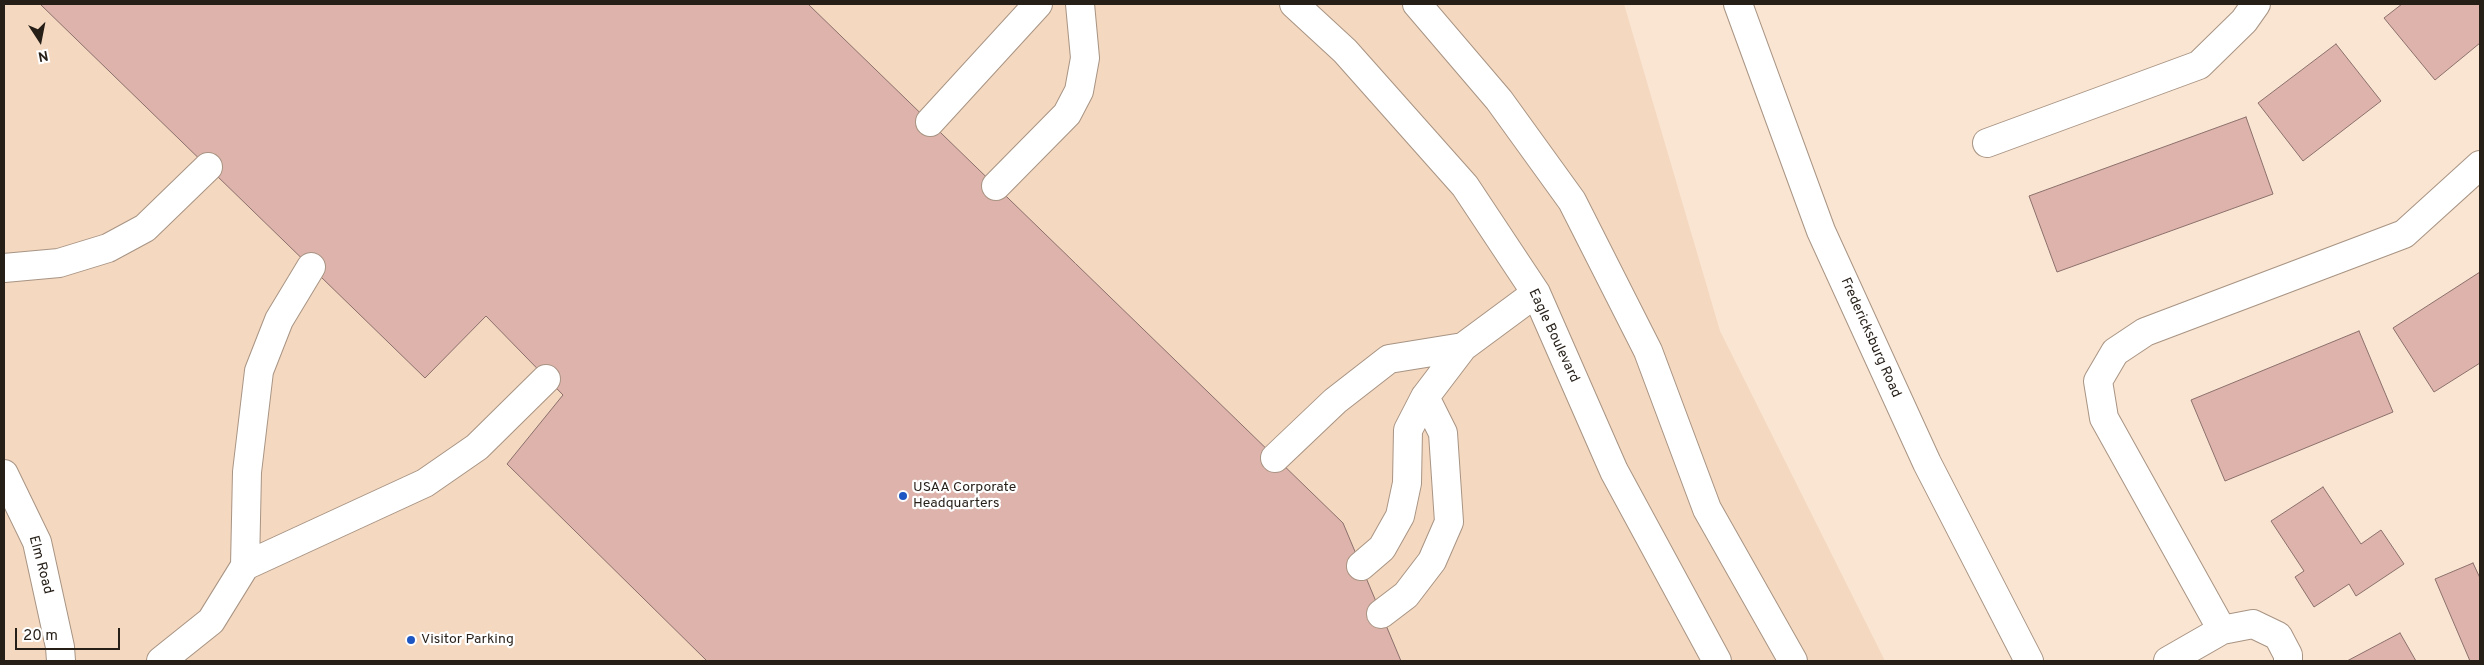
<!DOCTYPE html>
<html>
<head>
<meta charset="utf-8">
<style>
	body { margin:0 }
	#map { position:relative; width:2484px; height:665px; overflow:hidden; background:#fae4d2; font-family:Overpass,sans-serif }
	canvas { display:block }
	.frame { position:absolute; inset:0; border:5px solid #261f18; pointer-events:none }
	.north { position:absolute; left:15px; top:15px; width:50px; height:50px; -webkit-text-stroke:4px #fff; paint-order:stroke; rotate:169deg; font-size:14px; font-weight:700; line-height:20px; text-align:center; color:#261f18 }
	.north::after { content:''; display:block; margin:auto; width:18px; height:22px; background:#261f18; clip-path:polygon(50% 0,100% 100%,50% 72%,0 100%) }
	.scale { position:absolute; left:15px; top:628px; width:105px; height:22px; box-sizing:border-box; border:2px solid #261f18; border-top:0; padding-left:6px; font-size:15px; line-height:18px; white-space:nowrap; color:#261f18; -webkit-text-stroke:4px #fff; paint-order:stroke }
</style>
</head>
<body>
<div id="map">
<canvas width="2484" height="665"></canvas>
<div class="frame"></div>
<div class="north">N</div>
<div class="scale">20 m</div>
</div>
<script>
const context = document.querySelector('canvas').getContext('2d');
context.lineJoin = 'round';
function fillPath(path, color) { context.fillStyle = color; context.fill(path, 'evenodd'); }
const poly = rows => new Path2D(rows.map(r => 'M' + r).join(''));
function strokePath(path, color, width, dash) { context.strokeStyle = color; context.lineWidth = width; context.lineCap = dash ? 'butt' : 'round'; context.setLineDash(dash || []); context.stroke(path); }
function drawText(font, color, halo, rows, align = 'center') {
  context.font = font + ' Overpass,sans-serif'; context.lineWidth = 4.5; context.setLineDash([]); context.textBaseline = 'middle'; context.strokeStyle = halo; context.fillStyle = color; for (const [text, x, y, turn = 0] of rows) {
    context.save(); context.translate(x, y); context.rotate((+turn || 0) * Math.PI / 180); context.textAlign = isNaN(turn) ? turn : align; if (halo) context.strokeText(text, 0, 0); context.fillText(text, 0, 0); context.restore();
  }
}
const built = poly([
	[4,4,1624,4,1720,331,1885,661,4,661]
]);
const building = poly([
	[40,4,808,4,1343,523,1401,661,707,661,507,464,563,395,486,316,425,378,40,4],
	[2402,4,2480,4,2480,43,2435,80,2384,18,2402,4],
	[2336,44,2381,101,2303,161,2258,103,2336,44],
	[2246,117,2273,194,2057,272,2029,196,2246,117],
	[2480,272,2480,363,2434,392,2393,328,2480,272],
	[2359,331,2393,412,2225,481,2191,400,2359,331],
	[2323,487,2361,544,2381,530,2404,564,2356,596,2349,584,2314,607,2295,577,2304,571,2271,521,2323,487],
	[2473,563,2480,578,2480,661,2470,661,2435,579,2473,563],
	[2400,633,2416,661,2347,661,2400,633]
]);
const minor = poly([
	[1294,4,1345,51,1465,186,1536,293,1614,471,1717,661],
	[1417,4,1499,100,1572,201,1648,351,1707,509,1793,661],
	[930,122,1038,4],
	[1987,143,2199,65,2244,21,2256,4],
	[996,186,1067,114,1079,91,1085,58,1080,4],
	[4,268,59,263,108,248,145,228,208,167],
	[1275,458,1335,401,1389,359,1463,347],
	[4,474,37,542,60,647,61,661],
	[245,566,425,483,477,447,546,379],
	[1361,566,1382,548,1400,516,1407,483,1408,430,1425,397,1463,347,1536,293],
	[1381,614,1406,595,1432,561,1449,522,1443,433,1425,397],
	[2222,630,2104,418,2098,381,2115,352,2145,332,2404,234,2480,165],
	[161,661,211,621,245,566,247,472,259,371,279,320,311,267],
	[2168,661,2222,630,2253,624,2278,636,2288,655,2288,661]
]);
const major = poly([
	[1738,4,1821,231,1927,463,2029,661]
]);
const markers = [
	[903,496,5,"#1d55c2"],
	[411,640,5,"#1d55c2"]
];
const streetNames = [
	["Eagle Boulevard",1553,336,65],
	["Fredericksburg Road",1870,338,66],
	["Elm Road",40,565,75]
];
const poiNames = [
	["USAA Corporate",913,488],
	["Headquarters",913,504],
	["Visitor Parking",421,640]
];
fillPath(built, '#f4d8c0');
fillPath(building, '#ddb3ab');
strokePath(building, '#8b706c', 1);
strokePath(minor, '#a89483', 30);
strokePath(major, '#a89483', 30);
strokePath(minor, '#fff', 28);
strokePath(major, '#fff', 28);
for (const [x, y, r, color] of markers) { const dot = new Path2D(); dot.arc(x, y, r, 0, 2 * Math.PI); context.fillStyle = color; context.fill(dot); strokePath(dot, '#fff', 2); }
drawText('14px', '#261f18', '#fff', streetNames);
drawText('14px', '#261f18', '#fff', poiNames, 'left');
</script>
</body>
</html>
